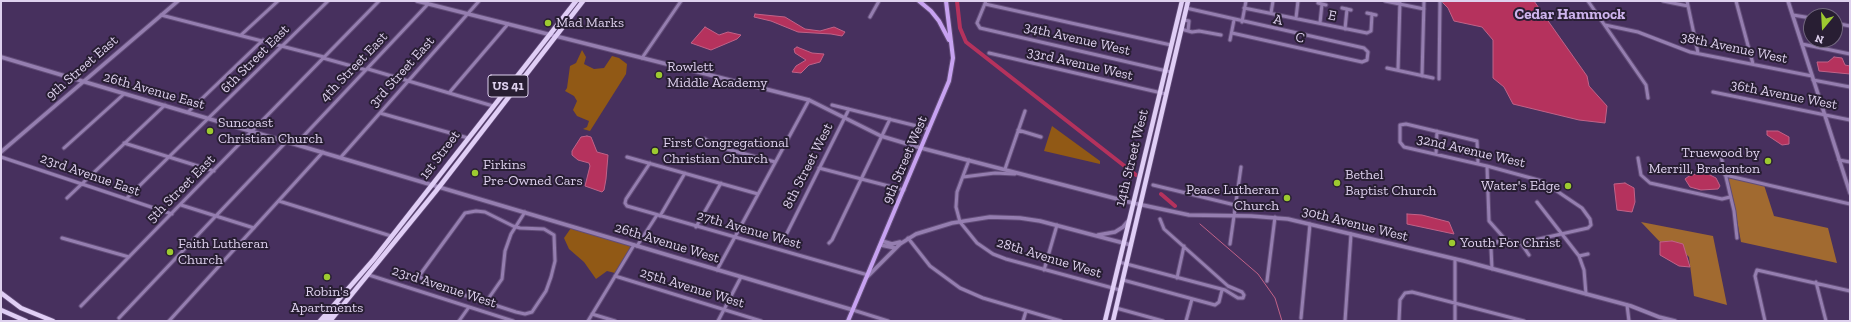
<!DOCTYPE html>
<html>
<head>
<meta charset="utf-8">
<style>
	body { margin:0 }
	#map { position:relative; width:1851px; height:322px; overflow:hidden; background:#47305e; font-family:"Zilla Slab",serif }
	canvas { display:block }
	.frame { position:absolute; inset:0; border:2px solid #ded1ee; pointer-events:none }
	.north { position:absolute; left:1803px; top:8px; width:40px; height:40px; box-sizing:border-box; background:#281e33; border:1px solid #71667e; border-radius:50%; rotate:198deg; font-size:11px; font-weight:700; line-height:16px; text-align:center; color:#ded1ee }
	.north::after { content:''; display:block; margin:auto; width:14px; height:18px; background:#9dca30; clip-path:polygon(50% 0,100% 100%,50% 72%,0 100%) }
</style>
</head>
<body>
<div id="map">
<canvas width="1851" height="322"></canvas>
<div class="frame"></div>
<div class="north">N</div>
</div>
<script>
const context = document.querySelector('canvas').getContext('2d');
context.lineJoin = 'round';
function fillPath(path, color) { context.fillStyle = color; context.fill(path, 'evenodd'); }
const poly = rows => new Path2D(rows.map(r => 'M' + r).join(''));
function strokePath(path, color, width, dash) { context.strokeStyle = color; context.lineWidth = width; context.lineCap = dash ? 'butt' : 'round'; context.setLineDash(dash || []); context.stroke(path); }
function drawText(font, color, halo, rows, align = 'center') {
  context.font = font + ' "Zilla Slab",serif'; context.lineWidth = 4; context.setLineDash([]); context.textBaseline = 'middle'; context.strokeStyle = halo; context.fillStyle = color; for (const [text, x, y, turn = 0] of rows) {
    context.save(); context.translate(x, y); context.rotate((+turn || 0) * Math.PI / 180); context.textAlign = isNaN(turn) ? turn : align; if (halo) context.strokeText(text, 0, 0); context.fillText(text, 0, 0); context.restore();
  }
}
const green = poly([
	[582,50,586,57,584,64,594,69,604,68,612,56,619,58,627,64,626,74,590,131,583,129,587,127,589,121,577,116,573,110,577,101,574,96,565,91,567,88,570,66,576,63],
	[1052,126,1100,161,1100,164,1044,151],
	[571,228,631,246,615,273,607,271,596,279,584,262,569,249,564,238]
]);
const forest = poly([
	[1727,177,1764,185,1774,216,1828,228,1837,263,1741,242,1733,198],
	[1641,222,1713,236,1727,305,1694,296,1689,257,1672,241,1660,242]
]);
const water = poly([
	[1441,1,1534,1,1587,76,1589,86,1607,106,1605,123,1579,120,1513,104,1504,87,1493,78,1493,40,1482,27,1454,21,1448,8,1441,1],
	[755,14,785,17,805,29,820,31,834,27,845,32,842,36,831,34,798,32,771,21,754,17,755,14],
	[705,27,719,35,728,32,741,35,737,39,711,50,691,43,705,27],
	[797,47,812,53,824,54,820,62,809,65,801,73,792,72,796,66,806,60,795,53,794,49,797,47],
	[1834,57,1842,58,1845,65,1850,66,1850,74,1819,71,1817,62,1828,62,1834,57],
	[1767,131,1778,131,1789,137,1789,144,1782,145,1767,135,1767,131],
	[587,136,591,137,597,152,608,155,606,179,604,190,602,192,585,186,590,166,589,163,578,160,572,155,572,151,581,137,587,136],
	[1704,172,1716,178,1720,186,1718,189,1701,190,1690,187,1685,179,1689,176,1704,172],
	[1625,183,1634,188,1635,202,1632,212,1617,210,1614,184,1625,183],
	[1407,214,1422,215,1449,222,1454,234,1407,224,1407,214],
	[1672,241,1683,244,1690,267,1679,266,1660,255,1660,242,1672,241]
]);
const stream = poly([
	[1200,224,1258,274,1275,298,1282,321]
]);
const canal = poly([
	[957,1,960,28,966,42,1136,175],
	[1161,194,1175,206]
]);
const minor = poly([
	[986,1,977,23,980,28,1171,72],
	[1385,1,1424,9],
	[1588,1,1646,85,1648,98],
	[1663,1,1688,6],
	[1687,1,1698,53],
	[1736,1,1753,64],
	[1318,3,1326,5],
	[985,4,1171,45],
	[1186,8,1364,48,1368,52,1367,60,1362,62,1232,33],
	[1244,8,1367,33,1371,31,1372,14],
	[1342,8,1351,10],
	[1271,13,1273,1],
	[1367,13,1376,15],
	[161,15,324,57],
	[1793,15,1811,18],
	[870,17,879,1],
	[1296,18,1298,1],
	[1184,20,1189,21,1188,31],
	[1242,22,1246,1],
	[1320,23,1322,4],
	[1835,23,1850,26],
	[1605,25,1638,32,1690,52,1812,76],
	[1181,29,1192,32,1199,31,1221,35],
	[1345,29,1347,9],
	[241,35,278,1],
	[1230,40,1234,20],
	[1802,44,1850,54],
	[989,53,1166,94],
	[323,58,366,70],
	[642,58,681,1],
	[1387,68,1433,78],
	[368,69,493,106],
	[1398,70,1400,1],
	[1422,76,1424,1],
	[1439,79,1440,1],
	[1813,80,1850,87],
	[1713,92,1850,120],
	[449,93,508,24],
	[832,105,929,129],
	[188,112,263,40],
	[380,113,468,138],
	[1406,124,1477,141,1478,164,1404,147,1400,142,1400,125,1406,124],
	[1018,130,1041,137],
	[705,139,712,145,775,162],
	[124,143,214,171],
	[296,144,428,4],
	[64,148,124,94],
	[1436,154,1437,131],
	[1721,156,1734,211,1737,238],
	[1,157,172,214],
	[341,157,479,1],
	[627,157,758,194],
	[1638,158,1641,175,1650,183,1722,199,1730,197],
	[969,160,957,192,956,207,960,222,977,243,993,254,1006,259,1120,290],
	[1839,160,1850,162],
	[650,163,626,199,625,203,627,206,868,275],
	[1478,164,1487,166],
	[1487,166,1542,181,1582,208,1590,219,1591,225,1588,228,1521,243,1512,242,1504,238,1489,221,1487,166],
	[819,168,904,190],
	[1005,169,1025,111],
	[1725,175,1850,204],
	[963,177,995,173,1015,174],
	[1153,185,1235,205],
	[67,198,165,105],
	[127,198,328,1],
	[279,201,391,236],
	[1537,202,1579,256,1584,270,1586,294],
	[181,205,254,228],
	[476,211,485,212,513,226,520,228,544,229,554,235,555,261,551,277,546,291,532,312,525,314,516,312,427,283,419,276,465,213,476,211],
	[660,216,685,173],
	[696,227,721,183],
	[787,233,849,109],
	[62,238,129,257],
	[908,238,930,266,960,288,983,298,1061,321],
	[829,243,832,240,890,119],
	[1521,243,1529,255],
	[1230,244,1241,167],
	[637,246,657,215],
	[1579,256,1588,254],
	[1455,259,1455,321],
	[1119,262,1225,290,1238,298,1243,298,1244,295,1242,292,1228,286,1164,229,1160,219],
	[1492,269,1491,248,1502,237],
	[717,270,809,100],
	[1044,270,1057,225],
	[369,275,513,321],
	[615,276,761,321],
	[1177,278,1184,246],
	[1123,280,1215,305,1219,302,1222,290],
	[1267,281,1275,217],
	[1816,282,1826,321],
	[486,302,502,279,505,251,511,234,525,212],
	[1627,305,1629,321],
	[81,306,379,1],
	[1116,308,1163,321],
	[853,310,888,321],
	[592,314,615,321],
	[119,318,287,141],
	[1301,318,1310,224],
	[169,321,323,152],
	[459,321,469,307],
	[588,321,634,245],
	[718,321,741,277],
	[1023,321,1026,311],
	[1186,321,1192,299],
	[1345,321,1351,234],
	[1399,321,1400,300,1405,293,1412,292,1524,321],
	[1765,321,1755,276,1757,270,1850,291]
]);
const tertiary = poly([
	[417,1,809,100,881,136,921,148,1133,203,1189,215,1251,216,1288,219,1464,261,1631,306,1659,317,1675,321],
	[1788,1,1850,193],
	[1,57,853,310],
	[1,152,178,1],
	[1098,235,1115,232,1123,227,1129,220],
	[882,241,892,244,900,242],
	[881,245,895,248],
	[867,277,900,244,916,234,952,223,990,217,1020,218,1040,221,1131,245]
]);
const secondary = poly([
	[919,1,931,11,939,21,949,40],
	[848,321,949,81,953,58,946,1]
]);
const primary = poly([
	[1,293,21,308,53,321],
	[1,310,26,321],
	[320,321,374,259,576,1],
	[326,321,339,305],
	[330,321,436,191,583,1],
	[1105,321,1182,1],
	[1113,321,1188,1]
]);
const markers = [
	[548,23,4,"#9dca30"],
	[659,75,4,"#9dca30"],
	[210,131,4,"#9dca30"],
	[655,151,4,"#9dca30"],
	[1768,161,4,"#9dca30"],
	[475,173,4,"#9dca30"],
	[1337,183,4,"#9dca30"],
	[1568,186,4,"#9dca30"],
	[1287,198,4,"#9dca30"],
	[1452,243,4,"#9dca30"],
	[170,252,4,"#9dca30"],
	[327,277,4,"#9dca30"]
];
const shields = [
	[508,86,40]
];
const shieldNames = [
	["US 41",508,86]
];
const streetNames = [
	["E",1332,16,12],
	["A",1278,20,12],
	["C",1300,38,12],
	["34th Avenue West",1077,39,13],
	["38th Avenue West",1734,48,12],
	["6th Street East",255,59,-45],
	["33rd Avenue West",1080,64,13],
	["4th Street East",354,67,-46],
	["9th Street East",82,68,-41],
	["3rd Street East",402,72,-48],
	["26th Avenue East",154,91,16],
	["36th Avenue West",1784,95,11],
	["32nd Avenue West",1471,151,13],
	["1st Street",440,155,-53],
	["14th Street West",1132,158,-76],
	["9th Street West",905,160,-67],
	["8th Street West",808,166,-63],
	["23rd Avenue East",90,175,19],
	["5th Street East",181,189,-45],
	["30th Avenue West",1355,224,14],
	["27th Avenue West",749,230,16],
	["26th Avenue West",667,243,17],
	["28th Avenue West",1049,258,17],
	["23rd Avenue West",444,287,18],
	["25th Avenue West",692,288,17]
];
const poiNames = [
	["Mad Marks",556,23],
	["Rowlett",667,67],
	["Middle Academy",667,83],
	["Suncoast",218,123],
	["Christian Church",218,139],
	["First Congregational",663,143],
	["Christian Church",663,159],
	["Truewood by",1760,153,"right"],
	["Merrill, Bradenton",1760,169,"right"],
	["Firkins",483,165],
	["Pre-Owned Cars",483,181],
	["Bethel",1345,175],
	["Baptist Church",1345,191],
	["Water's Edge",1560,186,"right"],
	["Peace Lutheran",1279,190,"right"],
	["Church",1279,206,"right"],
	["Youth For Christ",1460,243],
	["Faith Lutheran",178,244],
	["Church",178,260],
	["Robin's",327,292,"center"],
	["Apartments",327,308,"center"]
];
const neighbourhoodNames = [
	["Cedar Hammock",1570,15]
];
fillPath(green, '#915915');
fillPath(forest, '#a16a30');
fillPath(water, '#b5325d');
strokePath(water, '#c16288', 1);
strokePath(stream, '#c16288', 1);
strokePath(canal, '#b5325d', 4);
strokePath(minor, '#624d78', 5);
strokePath(tertiary, '#624d78', 5.5);
strokePath(secondary, '#624d78', 6);
strokePath(primary, '#624d78', 6);
strokePath(minor, '#957eb0', 3);
strokePath(tertiary, '#957eb0', 3.5);
strokePath(secondary, '#c7a2f1', 4);
strokePath(primary, '#e0cef6', 4.5);
for (const [x, y, r, color] of markers) { const dot = new Path2D(); dot.arc(x, y, r, 0, 2 * Math.PI); context.fillStyle = color; context.fill(dot); strokePath(dot, '#281e33', 1.5); }
for (const [x, y, w] of shields) { const box = new Path2D(); box.roundRect(x - w / 2, y - 11, w, 22, 3); context.fillStyle = '#281e33'; context.fill(box); strokePath(box, '#ded1ee', 1); }
drawText('bold 13px', '#ded1ee', null, shieldNames);
drawText('14px', '#ded1ee', '#281e33', streetNames);
drawText('14px', '#ded1ee', '#281e33', poiNames, 'left');
drawText('bold 15px', '#ceb4ed', '#281e33', neighbourhoodNames);
</script>
</body>
</html>
